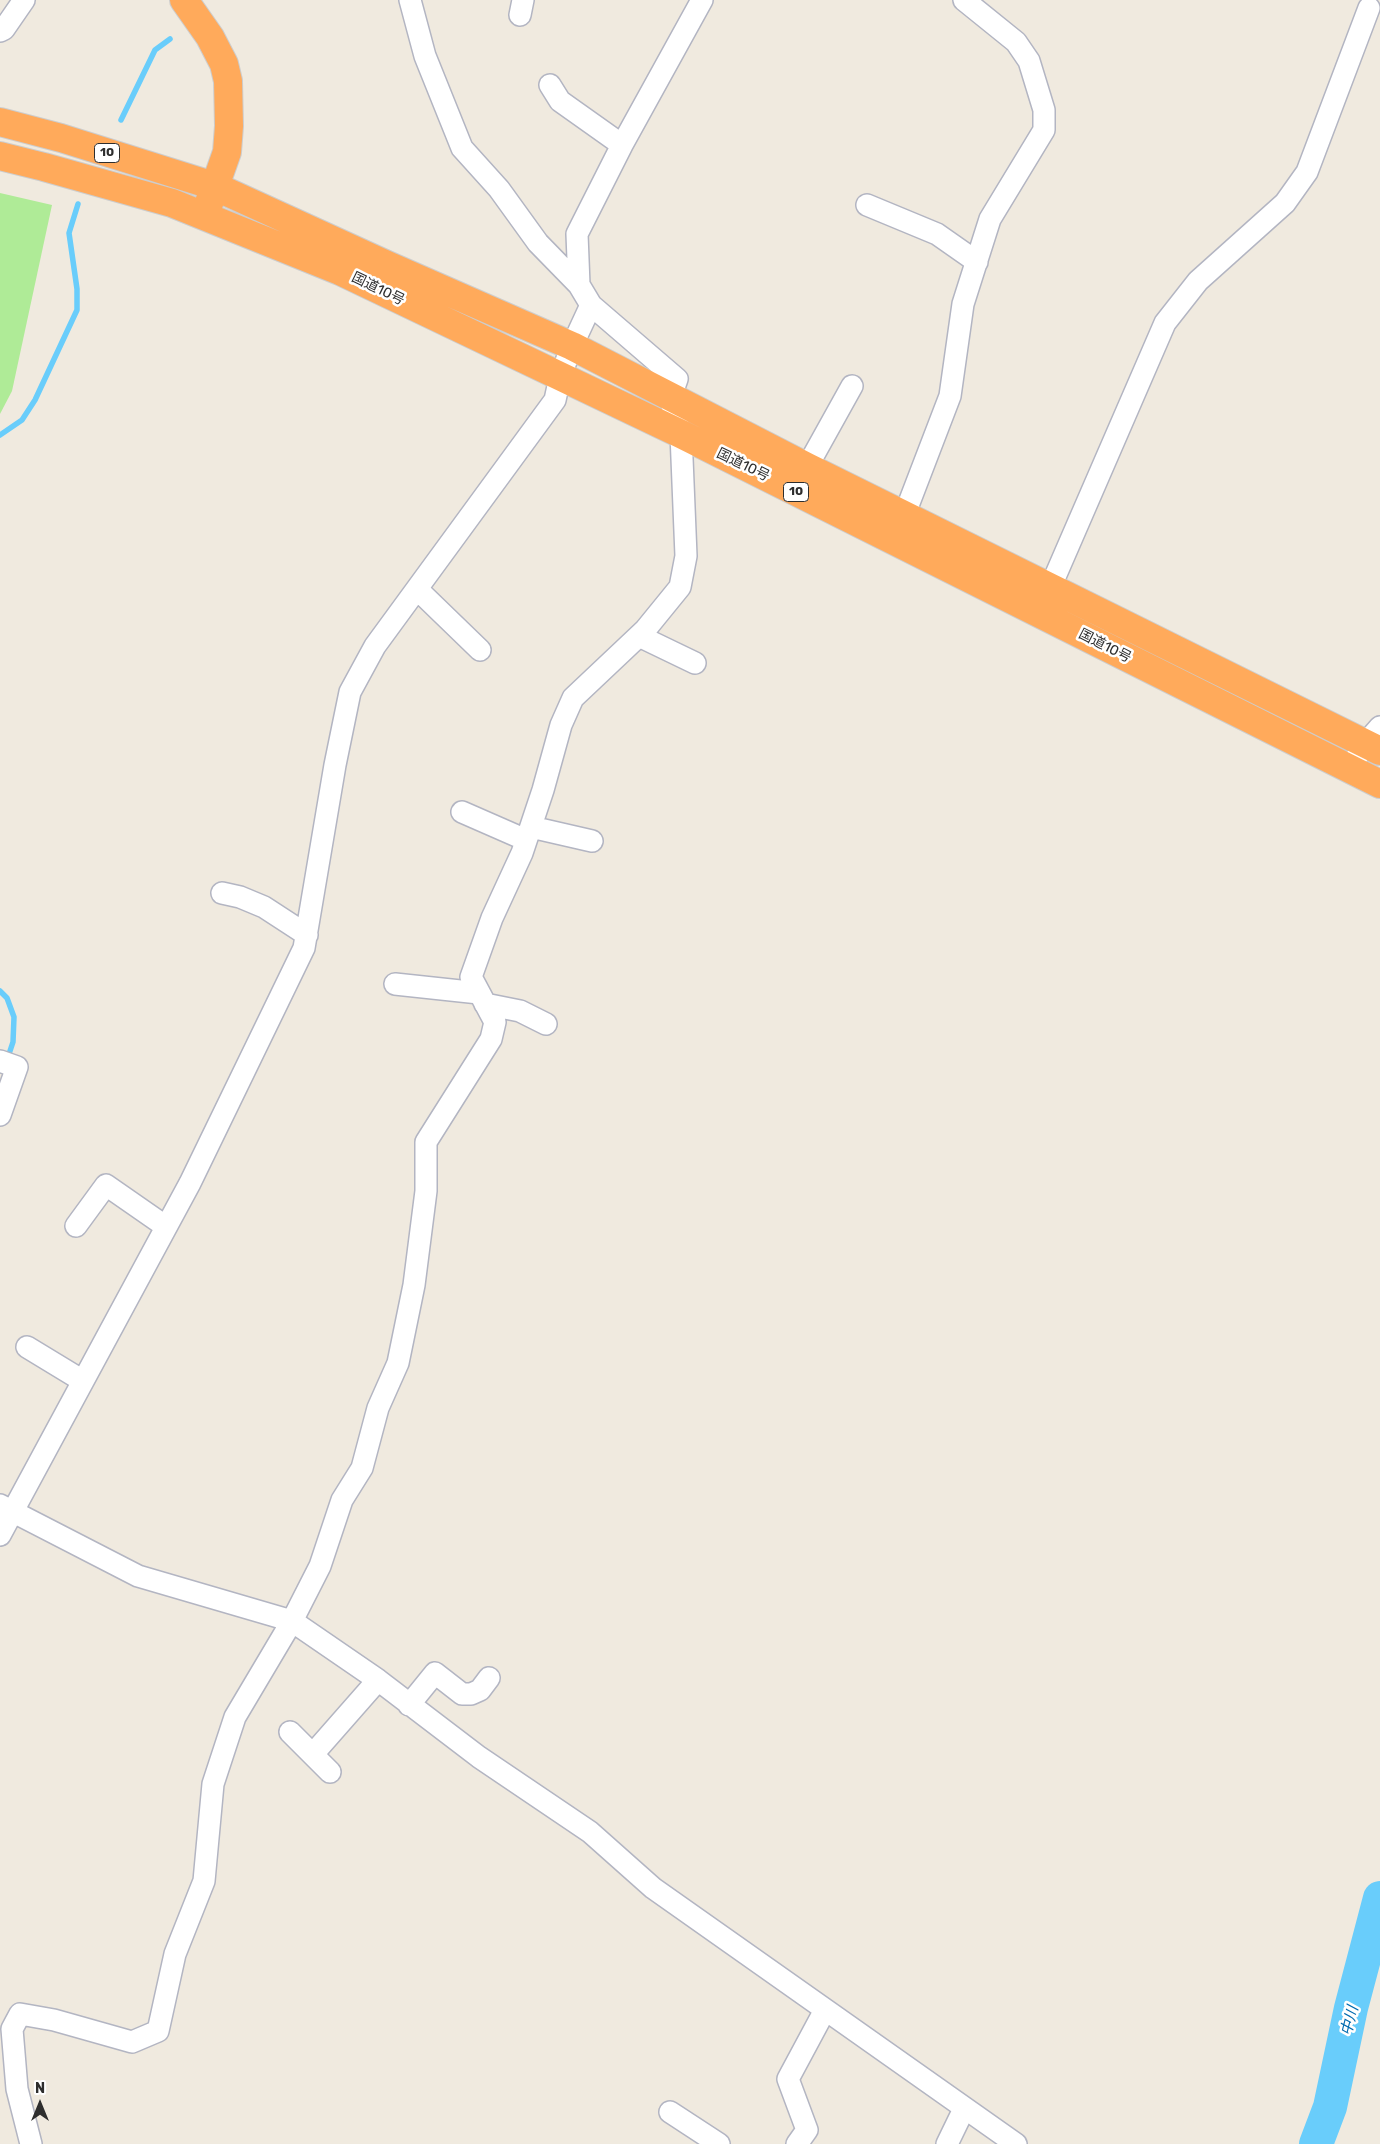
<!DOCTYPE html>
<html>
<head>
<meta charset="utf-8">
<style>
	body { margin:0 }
	#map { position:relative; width:1380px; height:2144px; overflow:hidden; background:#f0eadf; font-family:Rubik,sans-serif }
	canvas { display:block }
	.north { position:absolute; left:15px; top:2079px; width:50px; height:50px; -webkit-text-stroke:4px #fff; paint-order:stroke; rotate:0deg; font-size:14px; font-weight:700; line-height:20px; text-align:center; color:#2e2e2e }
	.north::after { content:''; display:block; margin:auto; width:18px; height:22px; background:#2e2e2e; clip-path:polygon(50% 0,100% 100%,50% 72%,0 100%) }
</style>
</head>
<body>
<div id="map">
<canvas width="1380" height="2144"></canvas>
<div class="north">N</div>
</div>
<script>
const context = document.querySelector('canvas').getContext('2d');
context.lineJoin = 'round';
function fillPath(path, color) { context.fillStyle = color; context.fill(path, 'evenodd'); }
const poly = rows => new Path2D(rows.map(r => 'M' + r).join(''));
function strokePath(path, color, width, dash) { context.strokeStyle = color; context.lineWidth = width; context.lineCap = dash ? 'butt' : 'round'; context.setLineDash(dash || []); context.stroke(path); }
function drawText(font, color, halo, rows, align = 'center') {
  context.font = font + ' Rubik,"Noto Sans JP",sans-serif'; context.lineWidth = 5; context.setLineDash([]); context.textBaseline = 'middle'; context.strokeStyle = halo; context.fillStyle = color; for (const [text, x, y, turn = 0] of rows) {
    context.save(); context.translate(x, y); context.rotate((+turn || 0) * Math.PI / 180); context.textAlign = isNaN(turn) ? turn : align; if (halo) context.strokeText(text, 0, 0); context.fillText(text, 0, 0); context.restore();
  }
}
const green = poly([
	[0,193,52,205,12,391,0,414]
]);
const stream = poly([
	[121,120,155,50,170,39],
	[0,435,22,420,35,400,77,310,77,289,69,233,78,204],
	[0,991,7,998,14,1017,13,1042,7,1060]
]);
const river = poly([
	[1316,2144,1330,2107,1351,2008,1380,1898]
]);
const minor = poly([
	[520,15,523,0],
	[0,31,4,29,24,0],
	[550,85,560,101,622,145],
	[867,205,937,234,977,262],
	[579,285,577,234,622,145,702,0],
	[807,467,852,386],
	[904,516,950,396,963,304,990,219,1044,130,1044,110,1029,61,1016,42,964,0],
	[417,589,480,650],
	[1044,602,1165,323,1198,281,1285,203,1307,172,1369,8],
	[639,636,695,663],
	[1349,769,1365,744,1380,727],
	[462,812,526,840],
	[531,827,592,841],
	[222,893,240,897,264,907,307,935],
	[395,984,479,993],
	[485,1004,520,1011,546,1024],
	[0,1061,17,1067,0,1115],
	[76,1226,106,1185,165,1226],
	[27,1347,83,1381],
	[0,1505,138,1576,292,1621,378,1680,479,1757,590,1832,653,1888,1016,2144],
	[0,1535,190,1183,304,948,335,765,350,692,375,646,555,400,560,377,572,346,591,305],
	[409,1705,435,1673,462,1694,471,1694,480,1690,489,1678],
	[290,1732,330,1772],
	[313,1754,378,1680],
	[670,2112,719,2144],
	[31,2144,17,2089,12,2029,20,2014,54,2020,132,2042,158,2031,175,1954,204,1881,213,1784,235,1717,292,1621,320,1566,342,1500,362,1468,378,1408,398,1363,414,1285,426,1191,426,1142,491,1039,495,1022,471,977,492,918,522,853,543,790,561,725,573,698,645,630,680,587,686,556,681,434,670,399,677,379,591,305,579,285,538,243,499,189,462,148,425,56,410,0],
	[797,2144,807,2130,788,2079,825,2010],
	[947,2144,964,2109]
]);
const highway = poly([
	[184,0,210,37,224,64,228,81,229,126,227,152,209,203],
	[0,122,61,138,214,186,387,265,572,346,807,467,1380,751],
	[0,156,44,167,172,203,340,271,681,434,1380,784]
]);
const shields = [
	[107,153,25],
	[796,492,25]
];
const shieldNames = [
	["10",107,153],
	["10",796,492]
];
const streetNames = [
	["国道10号",378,289,26],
	["国道10号",743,465,26],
	["国道10号",1105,646,27]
];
const waterNames = [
	["中川",1350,2021,-76]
];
fillPath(green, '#afeb97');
strokePath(stream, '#69cdfb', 5.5);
strokePath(river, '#69cdfb', 34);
strokePath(minor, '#b3b5c2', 24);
strokePath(highway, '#cdcdcd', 30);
strokePath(minor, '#fff', 21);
strokePath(highway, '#ffaa5b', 28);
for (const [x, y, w] of shields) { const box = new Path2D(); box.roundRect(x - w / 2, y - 9.5, w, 19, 4); context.fillStyle = '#fff'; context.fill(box); strokePath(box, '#2e2e2e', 1); }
drawText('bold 12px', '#2e2e2e', null, shieldNames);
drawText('14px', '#2e2e2e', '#fff', streetNames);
drawText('italic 15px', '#006aaf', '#fff', waterNames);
</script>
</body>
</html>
